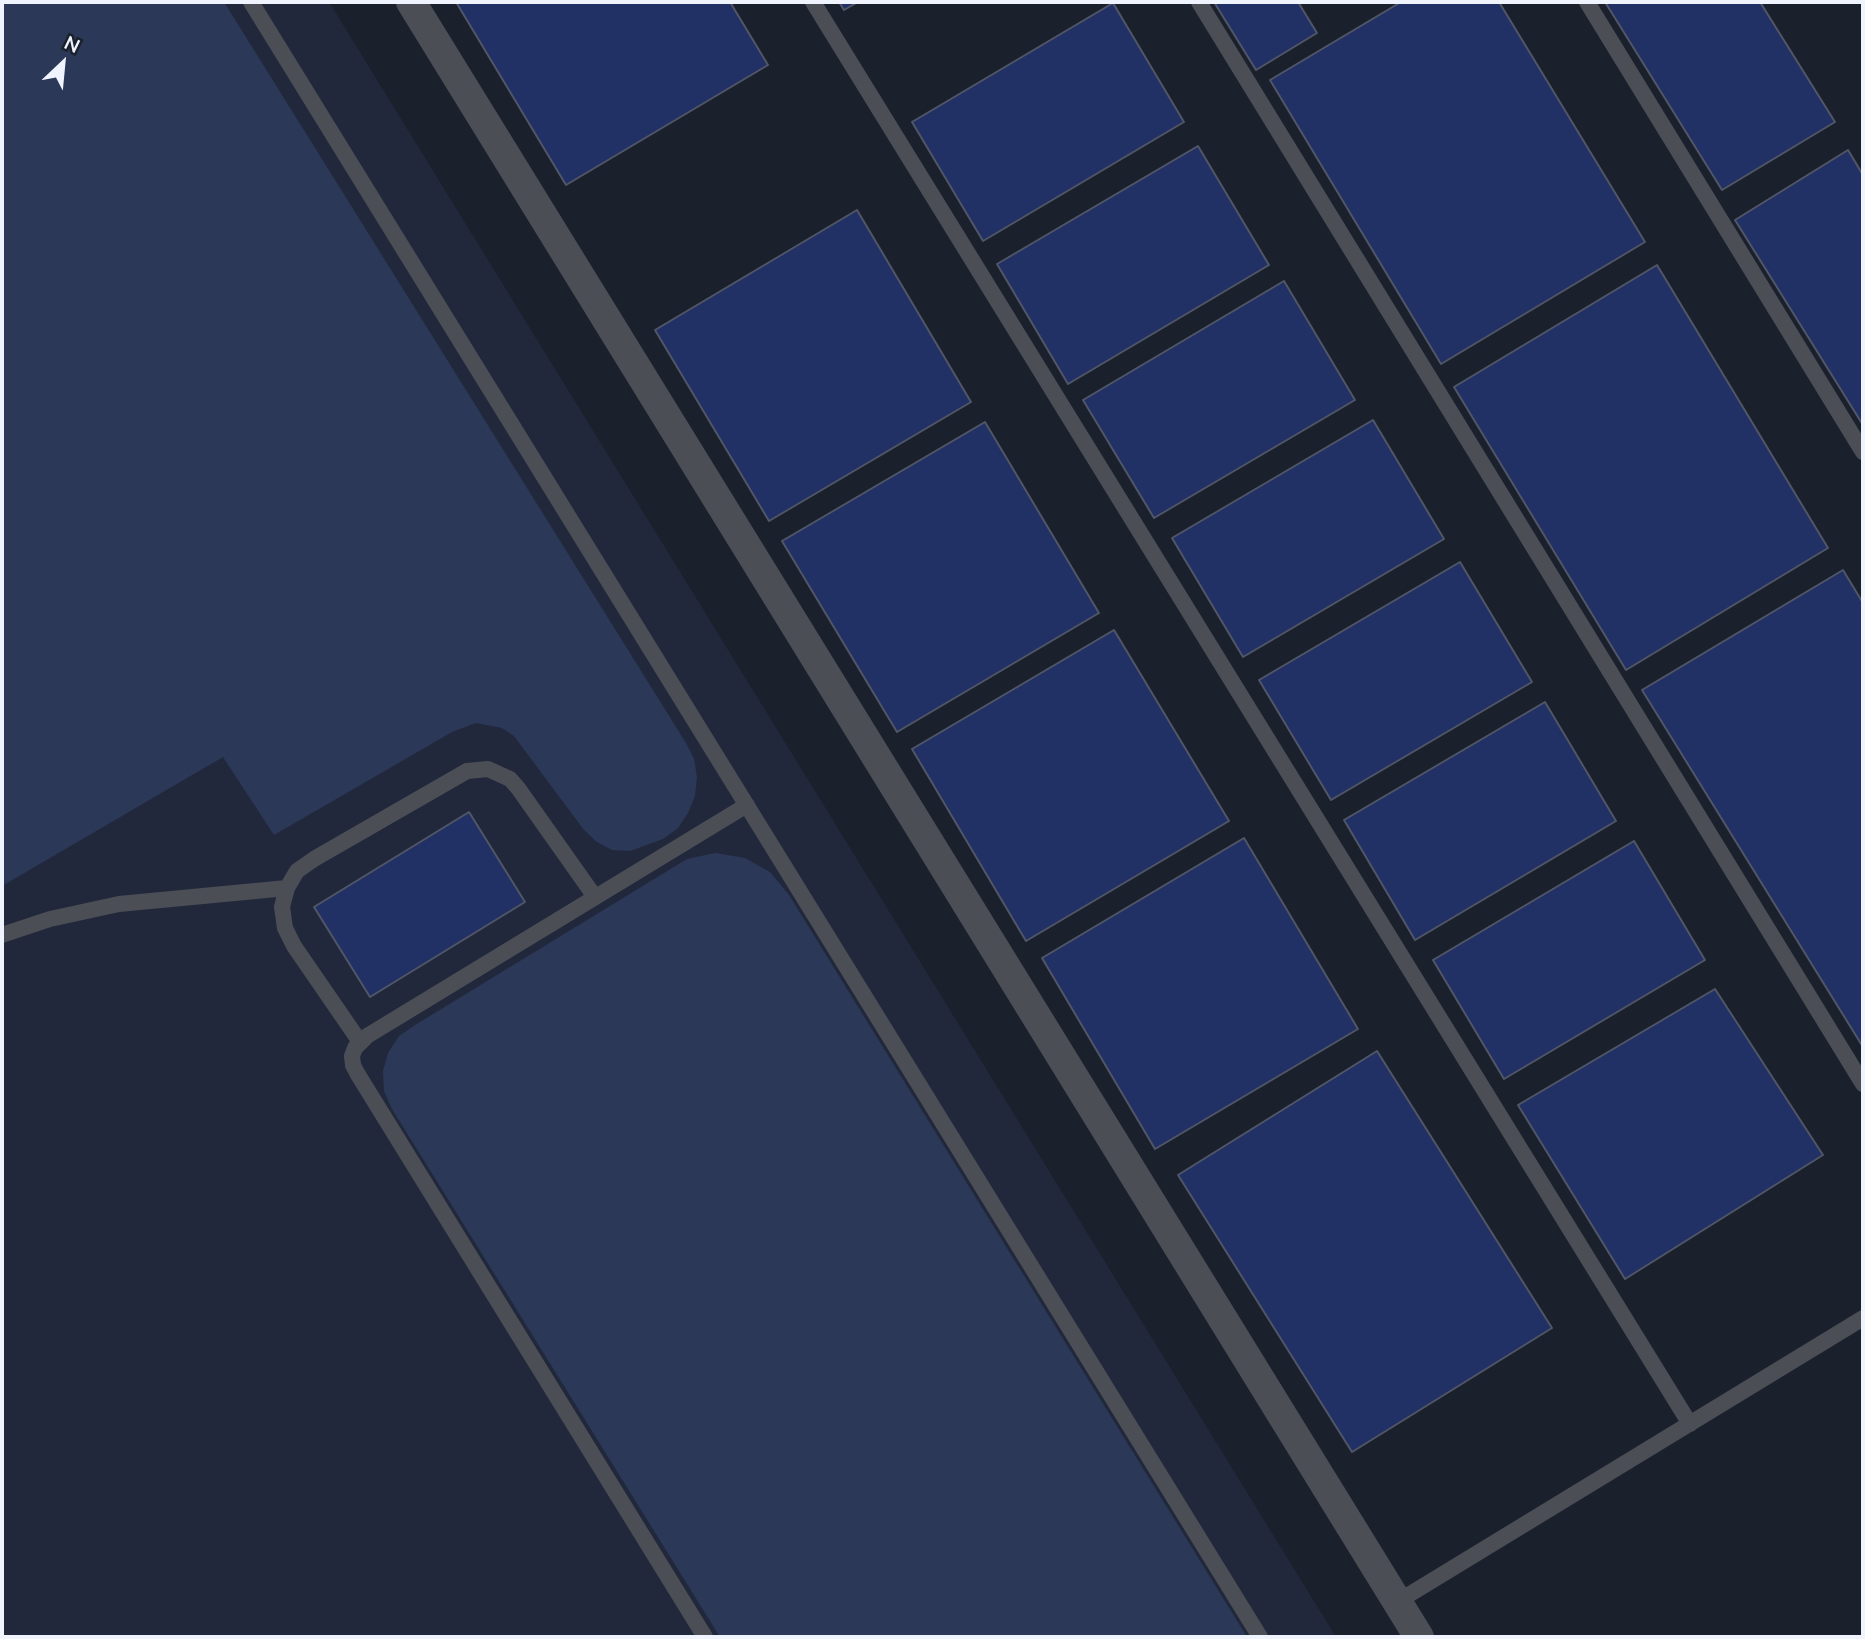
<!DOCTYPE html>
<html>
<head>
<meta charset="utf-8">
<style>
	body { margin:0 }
	#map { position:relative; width:1865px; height:1639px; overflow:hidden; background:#1b202d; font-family:Mulish,sans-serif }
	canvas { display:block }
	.frame { position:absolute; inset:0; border:4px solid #f0f4fe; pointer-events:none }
	.north { position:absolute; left:28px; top:28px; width:70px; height:70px; -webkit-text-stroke:5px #1b202d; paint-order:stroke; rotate:26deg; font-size:19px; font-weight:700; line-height:28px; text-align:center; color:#f0f4fe }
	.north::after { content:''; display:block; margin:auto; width:24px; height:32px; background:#f0f4fe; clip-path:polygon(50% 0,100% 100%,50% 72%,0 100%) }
</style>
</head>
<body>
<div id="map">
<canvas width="1865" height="1639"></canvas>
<div class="frame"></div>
<div class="north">N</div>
</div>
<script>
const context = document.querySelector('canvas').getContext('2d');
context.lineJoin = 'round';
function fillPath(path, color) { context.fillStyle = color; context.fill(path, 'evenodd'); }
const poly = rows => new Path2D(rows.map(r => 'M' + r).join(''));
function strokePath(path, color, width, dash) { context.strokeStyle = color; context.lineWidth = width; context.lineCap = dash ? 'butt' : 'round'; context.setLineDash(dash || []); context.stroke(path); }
const built = poly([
	[2,2,329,2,1336,1637,2,1637]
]);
const green = poly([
	[2,2,224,2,686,743,694,759,697,777,695,796,688,813,678,828,663,839,630,851,612,850,597,842,584,830,514,736,502,728,476,723,452,732,274,835,223,757,2,886],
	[715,853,745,858,770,872,789,895,1247,1637,720,1637,392,1109,384,1091,383,1071,388,1053,399,1036,415,1025,687,859]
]);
const building = poly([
	[456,2,730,2,768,65,566,185,456,2],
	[839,2,858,2,844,10,839,2],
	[1214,2,1298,2,1317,33,1256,70,1214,2],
	[1401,2,1499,2,1645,242,1441,364,1270,80,1401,2],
	[1605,2,1760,2,1835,122,1722,190,1605,2],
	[1113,3,1184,122,983,241,912,122,1113,3],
	[1198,146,1269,265,1068,384,997,264,1198,146],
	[1848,150,1863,175,1863,425,1735,220,1848,150],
	[857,210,971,402,769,521,655,330,857,210],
	[1657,265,1828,548,1626,670,1454,387,1657,265],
	[1284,281,1355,400,1154,518,1083,400,1284,281],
	[1373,420,1444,539,1243,657,1172,538,1373,420],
	[985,422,1099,613,897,732,782,541,985,422],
	[1460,562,1532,682,1331,800,1259,680,1460,562],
	[1843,570,1863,603,1863,1047,1642,690,1843,570],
	[1114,630,1229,821,1026,941,912,749,1114,630],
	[1545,702,1616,821,1415,940,1344,820,1545,702],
	[469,812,525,902,370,997,314,907,469,812],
	[1244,838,1358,1029,1155,1149,1042,958,1244,838],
	[1634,841,1705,960,1504,1079,1433,960,1634,841],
	[1715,989,1823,1155,1625,1279,1518,1105,1715,989],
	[1377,1051,1552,1328,1352,1452,1178,1175,1377,1051]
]);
const service = poly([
	[251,2,1260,1637],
	[813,2,1690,1424],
	[1199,2,1863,1084],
	[1587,2,1863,452],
	[2,935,50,919,119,904,287,888],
	[360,1042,294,946,285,928,282,907,287,888,297,871,314,859,467,771,488,769,510,779,518,788,595,897],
	[1397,1602,1863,1318],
	[705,1637,357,1073,353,1065,352,1056,355,1048,367,1036,747,805]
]);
const minor = poly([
	[411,2,1419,1637]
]);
fillPath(built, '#21283b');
fillPath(green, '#2c3858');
fillPath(building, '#213065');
strokePath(building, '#505666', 2);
strokePath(service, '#4b4e55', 16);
strokePath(minor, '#4b4e55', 30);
</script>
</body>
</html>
